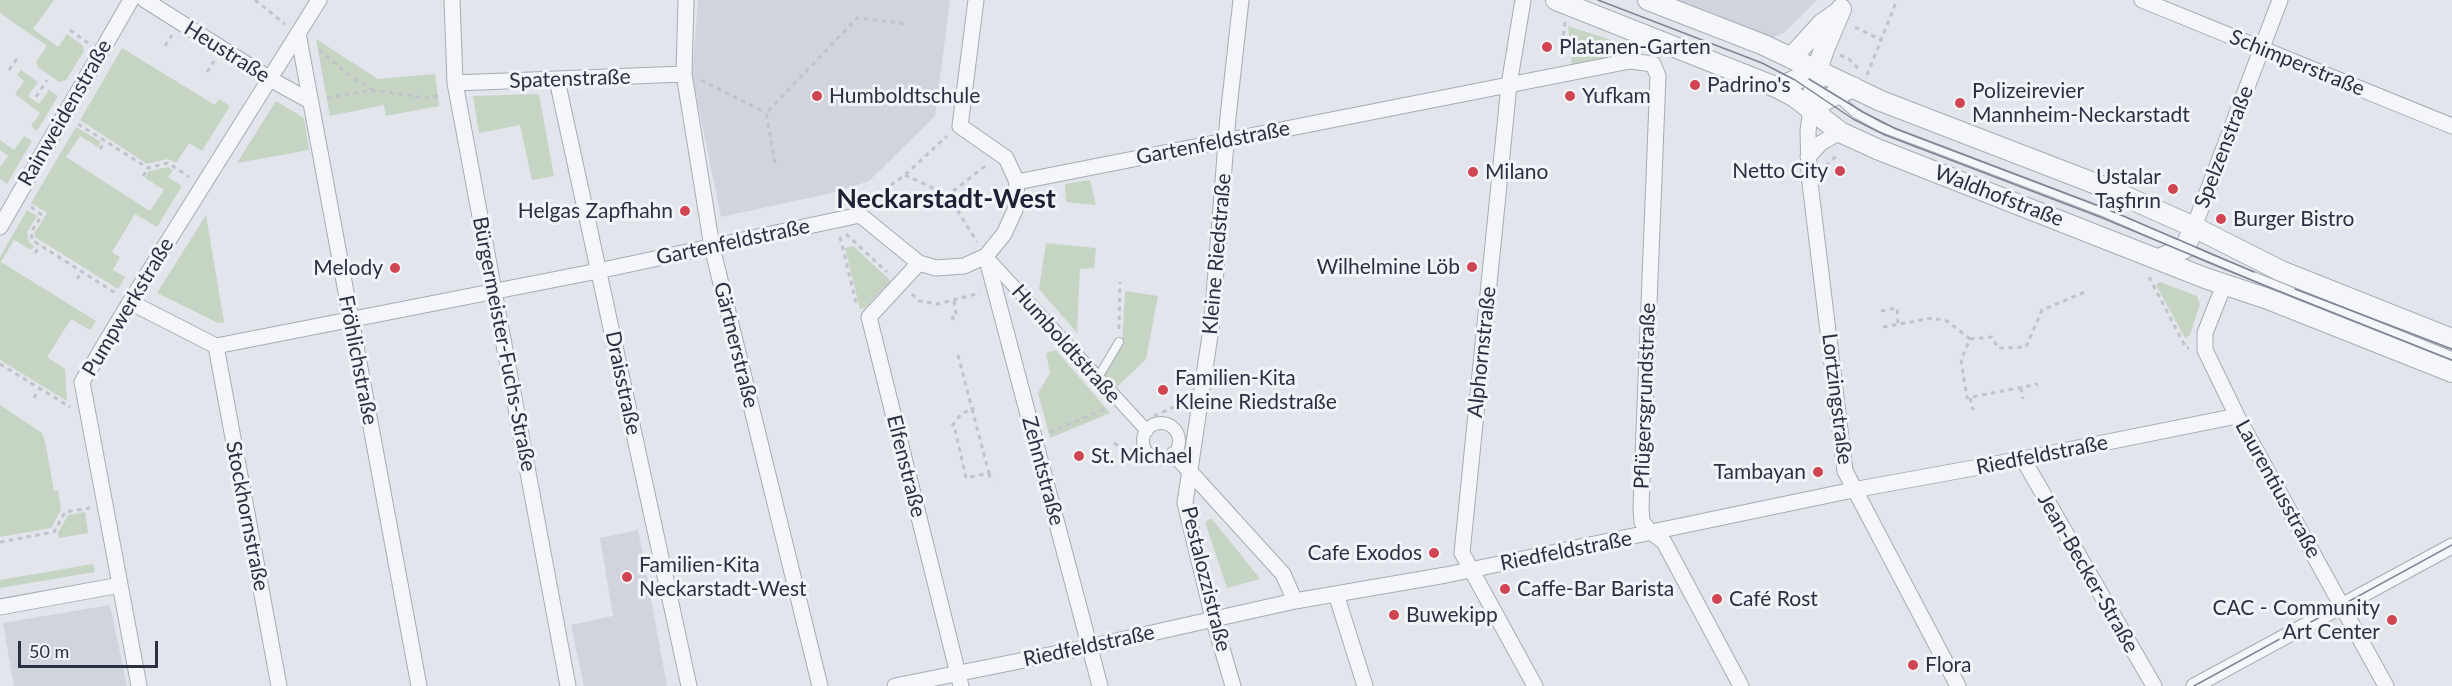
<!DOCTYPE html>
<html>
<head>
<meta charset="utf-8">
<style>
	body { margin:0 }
	#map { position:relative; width:2452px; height:686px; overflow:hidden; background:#e2e5eb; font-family:Lato,sans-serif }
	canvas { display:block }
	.scale { position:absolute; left:18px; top:641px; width:140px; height:27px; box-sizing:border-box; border:3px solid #293143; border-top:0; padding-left:8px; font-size:18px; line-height:21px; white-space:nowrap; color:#293143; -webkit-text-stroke:4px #f2f4f8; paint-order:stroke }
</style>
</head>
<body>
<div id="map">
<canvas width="2452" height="686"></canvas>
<div class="scale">50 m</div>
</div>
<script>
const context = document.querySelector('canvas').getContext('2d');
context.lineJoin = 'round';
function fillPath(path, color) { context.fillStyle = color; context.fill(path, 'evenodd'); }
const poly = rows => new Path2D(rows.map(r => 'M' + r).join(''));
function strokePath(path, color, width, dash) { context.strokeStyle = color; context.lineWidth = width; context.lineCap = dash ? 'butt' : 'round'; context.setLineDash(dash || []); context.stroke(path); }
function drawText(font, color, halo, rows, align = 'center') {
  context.font = font + ' Lato,sans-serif'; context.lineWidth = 6; context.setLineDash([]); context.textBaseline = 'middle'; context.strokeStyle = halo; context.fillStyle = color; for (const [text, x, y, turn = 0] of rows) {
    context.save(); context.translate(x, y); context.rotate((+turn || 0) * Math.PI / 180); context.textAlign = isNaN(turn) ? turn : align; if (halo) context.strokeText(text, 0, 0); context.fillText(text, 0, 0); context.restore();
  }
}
const built = poly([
	[698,0,950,0,935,116,869,181,836,192,721,217,692,75],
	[1673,0,1817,0,1784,33,1772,38],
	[638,530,667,686,584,686,571,625,613,616,600,538],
	[110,605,127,686,14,686,3,623]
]);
const green = poly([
	[0,0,54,0,33,29,58,47,67,34,83,46,84,51,66,80,59,82,38,67,36,62,47,46,0,13],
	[1568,26,1620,43,1618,55,1572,64],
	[316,39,378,79,435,74,439,106,386,116,384,105,330,116],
	[122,48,215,105,219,99,230,106,202,151,189,143,176,163,168,159,147,164,80,120],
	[21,70,38,82,28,96,39,104,49,90,58,96,37,131,31,126,40,113,15,94,24,81,17,75],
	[539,94,554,176,532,180,520,125,479,133,473,96],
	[276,101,304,118,309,150,237,163],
	[76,127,101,142,98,147,80,136,66,157,150,211,164,190,145,178,149,171,168,167,173,170,168,177,182,186,157,227,135,214,112,252,120,257,113,270,125,277,118,289,35,237,34,234,47,213,31,203],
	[24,136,32,141,7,184,0,179,0,167,8,156,0,150,0,140,14,150],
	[1090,180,1096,205,1066,202,1065,184],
	[27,210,37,216,27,232,29,242,34,246,31,250,14,240,1,262,96,321,90,330,71,319,47,357,65,369,67,401,0,360,0,257],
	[206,215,224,322,218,323,157,293],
	[1046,243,1096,248,1094,268,1080,269,1077,333,1039,289],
	[853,246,891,281,865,308,860,309,845,248],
	[2160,282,2197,296,2200,304,2190,335,2185,338,2156,285],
	[1125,291,1158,296,1146,359,1117,387,1103,374,1122,346],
	[1056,350,1110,413,1050,438,1038,393,1050,373,1046,353],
	[0,405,42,433,45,441,54,491,58,490,61,510,51,528,0,537],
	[85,512,88,533,59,538,58,533,68,515],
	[1211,518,1242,556,1260,579,1227,588,1205,522],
	[93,564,95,572,0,588,0,580]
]);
const path = poly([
	[255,0,285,24],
	[1565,22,1562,46,1565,57],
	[1855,27,1881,40],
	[70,30,88,43],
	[165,46,172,35],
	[319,50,354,79,373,90],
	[1840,55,1849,59,1858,68],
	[9,70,17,59],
	[207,72,214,61],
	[1867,75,1897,0],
	[701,80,766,113],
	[36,97,47,80],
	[327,98,373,90,426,98,442,95],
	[78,124,148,168,168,163,189,177],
	[100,149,105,141],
	[775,163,766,113,857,18,907,24],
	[1826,166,1838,154],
	[905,175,948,195,988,164],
	[143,176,148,168],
	[948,195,977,242],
	[869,201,905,175,947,136],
	[31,207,42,215,31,232,32,240,117,294],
	[846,234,887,272],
	[840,237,857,306],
	[35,253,40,245],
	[2149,277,2186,348,2189,348],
	[77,279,82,272],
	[912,294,919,301,938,304,980,293],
	[954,301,956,313,952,314,954,324],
	[1881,311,1897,308,1898,324],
	[1883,327,1933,318,1947,321,1970,339,1961,360,1967,398,2038,384],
	[1119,329,1120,282],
	[1970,339,1992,337,1998,348,2026,347,2042,310,2085,292],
	[958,355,972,409,975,408],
	[0,364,70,407],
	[2021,388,2023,399],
	[34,398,39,389],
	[1970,398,1973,410],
	[1154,416,1183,403],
	[952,426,961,414,972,409,989,473,966,478,954,425],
	[1050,432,1107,408],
	[1114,443,1123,449,1146,451],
	[989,473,990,478,994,480],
	[0,542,54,532,65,512,90,508]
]);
const service = poly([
	[1836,96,1855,113,1880,127,2106,213,2208,258,2452,356],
	[1097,379,1119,342]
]);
const pedestrian = poly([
	[987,257,1147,431],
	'1143 441a18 18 0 1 1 36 0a18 18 0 1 1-36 0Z'
]);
const minor = poly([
	[145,0,270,79,310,101],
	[452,0,455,83,568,686],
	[686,0,684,74,712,247,820,686],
	[1523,0,1509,85,1462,553,1535,686],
	[2142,0,2452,126],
	[298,33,419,686],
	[557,80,689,686],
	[455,83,684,74],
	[1811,109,1808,131,1809,175,1845,471,1958,686],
	[1808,157,1821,143,1840,132],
	[1017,182,1630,61,1653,64,1658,76,1641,507,1642,522,1652,533,1664,542,1741,686],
	[0,227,131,0],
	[2194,227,2280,0],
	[986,256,1100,686],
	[919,263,869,317,961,686],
	[2224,285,2205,333,2205,350,2237,416,2386,686],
	[130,302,216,346,598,271,860,215,919,263,936,268,964,266,986,256,1004,234,1015,210,1017,182,1006,158,960,126,976,0],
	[216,346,279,686],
	[1174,454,1283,574,1295,601],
	[2023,459,2154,686],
	[1336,594,1365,686],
	[0,607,120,585],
	[139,686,82,382,130,302,319,0],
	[895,686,1089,647,1295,601,1446,575,1853,490,2023,459,2237,416],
	[1233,686,1213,618,1185,503,1212,322,1228,117,1241,0],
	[2194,686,2452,546]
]);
const tertiary = poly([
	[1556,0,1778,88,1795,97,1840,132,1877,149,2205,278,2268,299,2452,372],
	[1648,0,1764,45,1881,101,2104,187,2194,227,2281,271,2452,339],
	[1791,58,1822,24,1836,14],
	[1778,88,1817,70],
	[1811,109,1817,70,1824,49,1841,9],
	[1811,109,1825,100,1853,87],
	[2159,259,2185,248,2194,227]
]);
const tram = poly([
	[1598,0,1762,63,1795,80,1853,119,1885,135,2100,217,2266,286,2452,360],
	[1809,79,1863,112,1896,129,2109,210,2254,272],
	[2295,289,2452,349],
	[2194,686,2452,545]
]);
const markers = [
	[1547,47,6,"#d14552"],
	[1695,85,6,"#d14552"],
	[817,96,6,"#d14552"],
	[1570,96,6,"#d14552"],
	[1960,103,6,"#d14552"],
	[1840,171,6,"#d14552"],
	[1473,172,6,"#d14552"],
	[2173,189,6,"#d14552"],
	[685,211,6,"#d14552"],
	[2221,219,6,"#d14552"],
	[1472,267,6,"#d14552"],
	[395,268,6,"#d14552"],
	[1163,390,6,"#d14552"],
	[1079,456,6,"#d14552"],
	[1818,472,6,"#d14552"],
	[1434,553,6,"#d14552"],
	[627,577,6,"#d14552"],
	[1505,589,6,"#d14552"],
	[1717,599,6,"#d14552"],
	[1394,615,6,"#d14552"],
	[2392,620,6,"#d14552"],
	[1913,665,6,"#d14552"]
];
const poiNames = [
	["Platanen-Garten",1559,47],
	["Padrino's",1707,85],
	["Polizeirevier",1972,91],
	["Mannheim-Neckarstadt",1972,115],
	["Humboldtschule",829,96],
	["Yufkam",1582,96],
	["Netto City",1828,171,"right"],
	["Milano",1485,172],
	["Ustalar",2161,177,"right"],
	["Taşfırın",2161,201,"right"],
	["Helgas Zapfhahn",673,211,"right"],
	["Burger Bistro",2233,219],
	["Wilhelmine Löb",1460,267,"right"],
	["Melody",383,268,"right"],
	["Familien-Kita",1175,378],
	["Kleine Riedstraße",1175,402],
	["St. Michael",1091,456],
	["Tambayan",1806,472,"right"],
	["Cafe Exodos",1422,553,"right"],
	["Familien-Kita",639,565],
	["Neckarstadt-West",639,589],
	["Caffe-Bar Barista",1517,589],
	["Café Rost",1729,599],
	["CAC - Community",2380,608,"right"],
	["Art Center",2380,632,"right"],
	["Buwekipp",1406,615],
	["Flora",1925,665]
];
const streetNames = [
	["Heustraße",227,52,32],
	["Schimperstraße",2297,63,22],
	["Spatenstraße",570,79,-2],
	["Rainweidenstraße",65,113,-60],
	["Gartenfeldstraße",1213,143,-11],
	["Spelzenstraße",2224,147,-69],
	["Waldhofstraße",1999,196,21],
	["Gartenfeldstraße",733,242,-12],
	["Kleine Riedstraße",1217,254,-85],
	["Pumpwerkstraße",128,307,-59],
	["Bürgermeister-Fuchs-Straße",504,344,79],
	["Humboldtstraße",1066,344,48],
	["Gärtnerstraße",736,345,76],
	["Alphornstraße",1482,352,-84],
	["Fröhlichstraße",358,360,79],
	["Draisstraße",623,383,78],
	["Pflügersgrundstraße",1645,396,-88],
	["Lortzingstraße",1837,399,83],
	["Riedfeldstraße",2042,455,-11],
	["Elfenstraße",906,466,76],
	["Zehntstraße",1043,471,75],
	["Laurentiusstraße",2278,489,61],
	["Stockhornstraße",247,516,79],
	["Riedfeldstraße",1566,551,-11],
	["Jean-Becker-Straße",2088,573,60],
	["Pestalozzistraße",1206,579,76],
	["Riedfeldstraße",1089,646,-12]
];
const districtNames = [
	["Neckarstadt-West",946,199]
];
fillPath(built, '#d0d4dd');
fillPath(green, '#c6d5c3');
strokePath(service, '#a7abb5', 10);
strokePath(pedestrian, '#a7abb5', 14);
strokePath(minor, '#a7abb5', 17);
strokePath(tertiary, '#a7abb5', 22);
strokePath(path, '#c0c3ca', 3, [4.5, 4.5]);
strokePath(service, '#f5f6f9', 8);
strokePath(pedestrian, '#f5f6f9', 12);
strokePath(minor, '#f5f6f9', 15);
strokePath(tertiary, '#f5f6f9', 20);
strokePath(tram, '#7b8395', 1.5);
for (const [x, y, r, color] of markers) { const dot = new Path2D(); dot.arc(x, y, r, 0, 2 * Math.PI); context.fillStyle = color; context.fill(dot); strokePath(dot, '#f2f4f8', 2); }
drawText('21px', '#293143', '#f2f4f8', poiNames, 'left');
drawText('21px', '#293143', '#f2f4f8', streetNames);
drawText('bold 27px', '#1c2234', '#f2f4f8', districtNames);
</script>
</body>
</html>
